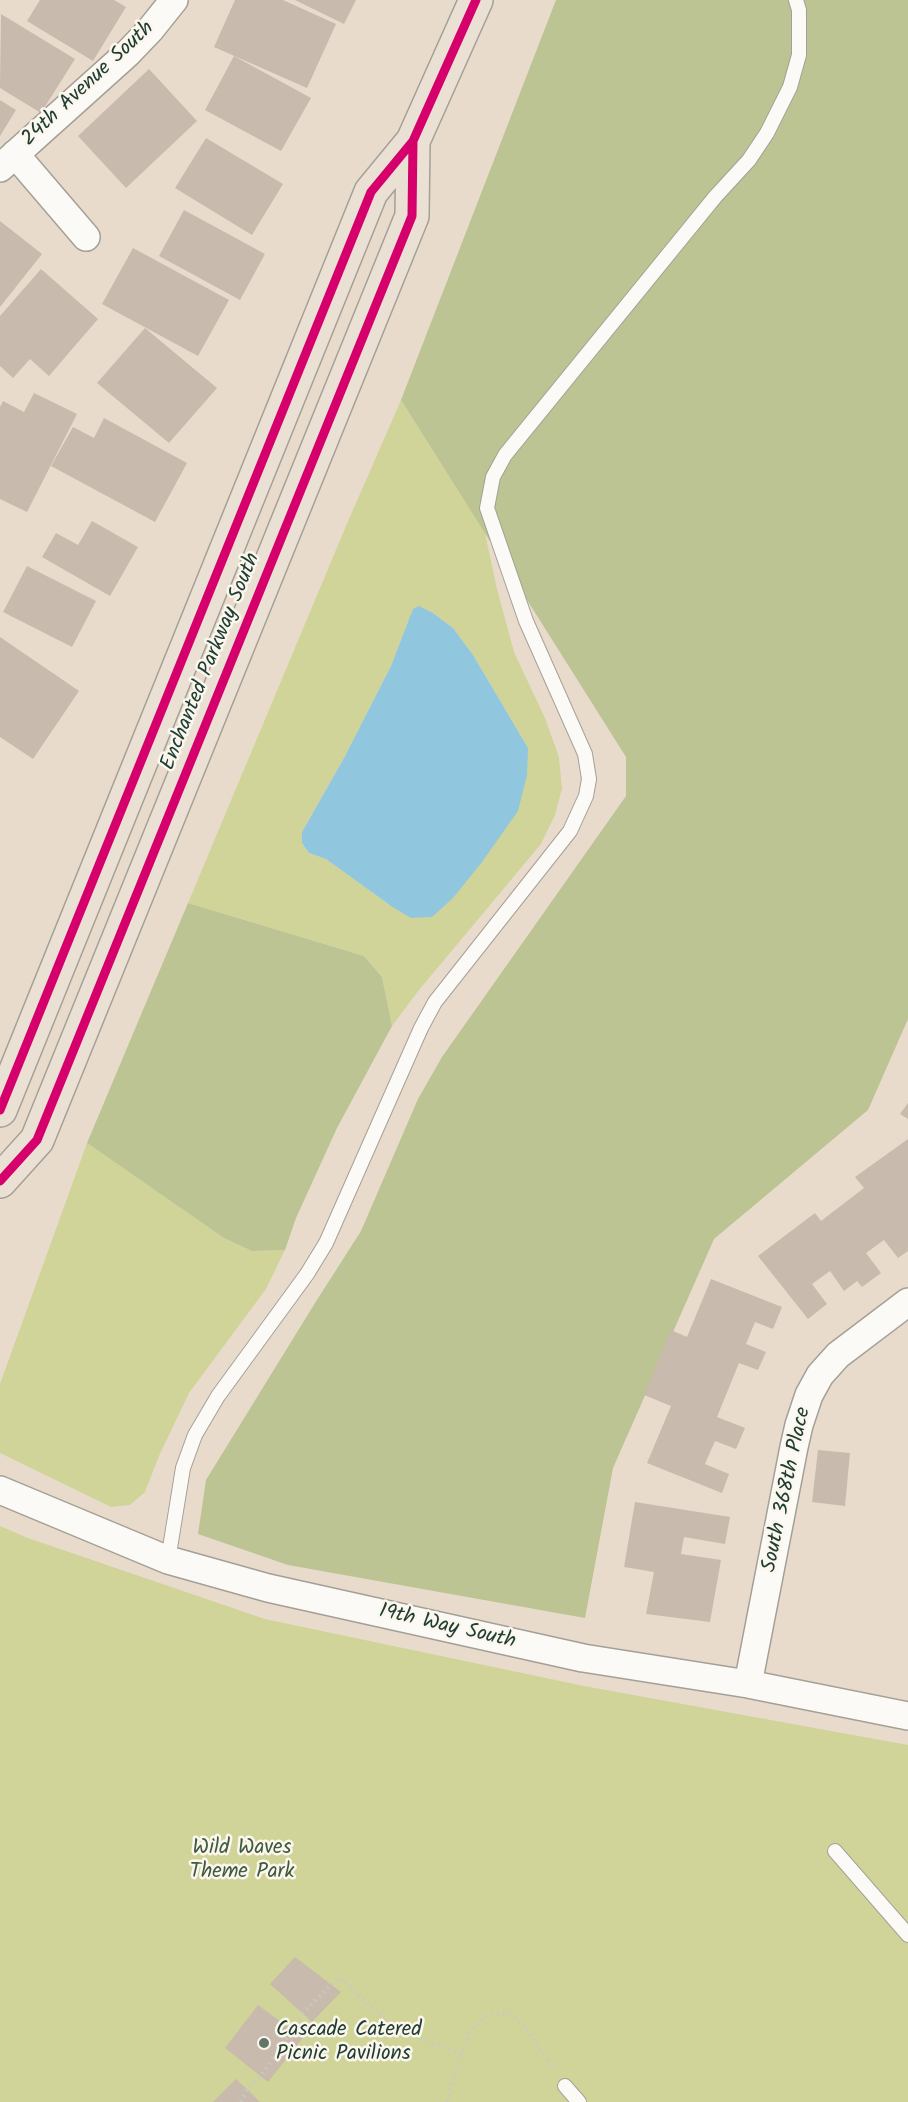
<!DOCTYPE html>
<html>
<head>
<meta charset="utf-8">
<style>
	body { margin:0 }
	canvas { display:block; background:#e8dbcc }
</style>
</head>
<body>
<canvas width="908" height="2102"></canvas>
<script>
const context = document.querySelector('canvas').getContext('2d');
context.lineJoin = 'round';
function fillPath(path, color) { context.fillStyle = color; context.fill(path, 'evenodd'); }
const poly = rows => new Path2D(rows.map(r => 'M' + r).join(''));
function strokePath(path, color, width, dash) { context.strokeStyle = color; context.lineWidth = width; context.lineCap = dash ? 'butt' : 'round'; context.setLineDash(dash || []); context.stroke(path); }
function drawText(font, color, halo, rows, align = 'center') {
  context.font = font + ' Kalam,sans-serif'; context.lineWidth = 5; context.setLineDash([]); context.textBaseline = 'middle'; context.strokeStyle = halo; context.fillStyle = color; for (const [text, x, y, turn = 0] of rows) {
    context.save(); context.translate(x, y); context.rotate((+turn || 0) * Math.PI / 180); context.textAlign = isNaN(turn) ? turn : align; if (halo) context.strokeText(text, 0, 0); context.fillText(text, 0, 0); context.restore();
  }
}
const green = poly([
	[401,400,485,533,497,589,514,652,545,718,559,757,562,789,555,815,541,844,419,990,392,1026,382,977,364,956,188,903,346,526],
	[413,610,433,613,453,628,473,655,528,748,391,906,326,859,309,853,302,843,302,832,344,758,391,666],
	[87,1143,224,1238,252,1251,285,1250,266,1289,189,1393,159,1456,145,1492,130,1505,111,1507,0,1453,0,1384],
	[0,1526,28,1538,265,1619,584,1686,908,1745,908,2102,0,2102]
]);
const forest = poly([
	[556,0,908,0,908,1019,868,1110,714,1239,613,1468,585,1618,288,1565,198,1534,206,1480,315,1303,361,1231,418,1099,442,1057,626,796,626,757,401,400],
	[188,903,364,956,382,977,392,1026,337,1128,296,1218,285,1250,252,1251,224,1238,87,1143]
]);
const water = poly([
	[419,606,433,613,453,628,473,655,528,748,527,775,518,811,482,862,453,898,432,917,411,918,391,906,326,859,309,853,302,843,302,832,344,758,391,666,413,609]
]);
const building = poly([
	[40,0,114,0,126,7,93,61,27,21],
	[235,0,283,0,336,24,307,88,214,47],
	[295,0,356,0,344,24],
	[1,14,75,59,41,113,0,88],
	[234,56,311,98,281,151,205,110],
	[149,69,197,121,126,188,78,136],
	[0,100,16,110,0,136],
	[206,138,283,184,252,235,175,188],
	[184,210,265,254,240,300,159,256],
	[0,221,42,254,0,307],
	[133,248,229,300,198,356,102,304],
	[41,269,98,319,49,376,30,359,13,378,0,366,0,316],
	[145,328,217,388,169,443,97,383],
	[34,393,77,414,27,512,0,499,0,407,3,401,24,412],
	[104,418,187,463,155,522,51,466,73,427,94,438],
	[92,521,138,547,110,596,42,557,56,533,78,545],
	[27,566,96,601,72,647,3,612],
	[0,637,79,691,33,759,0,737],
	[908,1103,908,1119,900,1114],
	[908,1139,908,1251,898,1258,884,1240,866,1253,881,1273,862,1287,857,1281,844,1291,830,1271,812,1284,827,1304,808,1319,758,1256,815,1213,821,1221,864,1188,855,1177],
	[711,1279,782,1307,773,1329,755,1322,746,1344,766,1352,758,1370,739,1363,717,1417,745,1428,736,1449,715,1441,705,1464,729,1474,722,1493,647,1463,671,1406,644,1395,671,1330,687,1337],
	[818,1450,850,1453,845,1506,812,1502],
	[635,1502,730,1517,725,1544,684,1537,681,1554,721,1560,710,1622,646,1614,654,1572,624,1567],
	[295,1957,341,1992,312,2022,270,1984],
	[258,2005,303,2038,268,2082,225,2048],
	[236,2079,247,2089,260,2102,213,2102]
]);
const path = poly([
	[241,2102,247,2089,261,2076,303,2013,339,1977,397,2030,461,2054],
	[447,2102,461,2054,470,2030,485,2017,501,2013,514,2016,524,2026,553,2068]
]);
const lane = poly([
	[168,1560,183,1468,195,1435,218,1396,307,1274,326,1243,421,1028,435,1002,570,831,586,796,589,779,585,754,526,621,487,508,493,477,505,455,715,197,749,160,767,133,790,87,799,55,799,10,796,0],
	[835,1851,908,1935],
	[565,2086,579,2102]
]);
const street = poly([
	[15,154,86,237],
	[0,168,128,53,150,30,174,0],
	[0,1490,168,1560,268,1588,583,1658,748,1684,908,1716],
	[748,1684,794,1447,799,1425,809,1395,820,1375,838,1355,908,1302]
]);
const primary = poly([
	[0,1110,371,192,413,141,476,0],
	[0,1181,37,1140,412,216,413,141]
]);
const cycleway = poly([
	[0,1110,371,192,413,141,476,0],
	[0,1181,37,1140,412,216,413,141]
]);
const markers = [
	[264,2043,6,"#657469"]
];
const streetNames = [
	["24th Avenue South",89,85,-43],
	["Enchanted Parkway South",212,662,-68],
	["South 368th Place",788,1490,-78],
	["19th Way South",447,1628,13]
];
const parkNames = [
	["Wild Waves",242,1849],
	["Theme Park",242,1873]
];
const poiNames = [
	["Cascade Catered",276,2031],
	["Picnic Pavilions",276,2055]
];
fillPath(green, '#d1d499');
fillPath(forest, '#bbc492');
fillPath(water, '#90c6de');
fillPath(building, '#c8baac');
strokePath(lane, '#a4a096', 16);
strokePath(street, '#a4a096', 30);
strokePath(primary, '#a4a096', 36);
strokePath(path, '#c9c9c4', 4, [1.5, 4.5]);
strokePath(lane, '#fcfaf7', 14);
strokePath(street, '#fcfaf7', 27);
strokePath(primary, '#eae1d4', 33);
strokePath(cycleway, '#d6006c', 9);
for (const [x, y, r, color] of markers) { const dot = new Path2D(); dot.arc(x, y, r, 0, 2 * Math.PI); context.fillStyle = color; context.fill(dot); strokePath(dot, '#fbf7ec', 2); }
drawText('21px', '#1f3d34', '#fbf7ec', streetNames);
drawText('21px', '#3f5a40', '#fbf7ec', parkNames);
drawText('21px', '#1f3d34', '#fbf7ec', poiNames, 'left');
</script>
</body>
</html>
